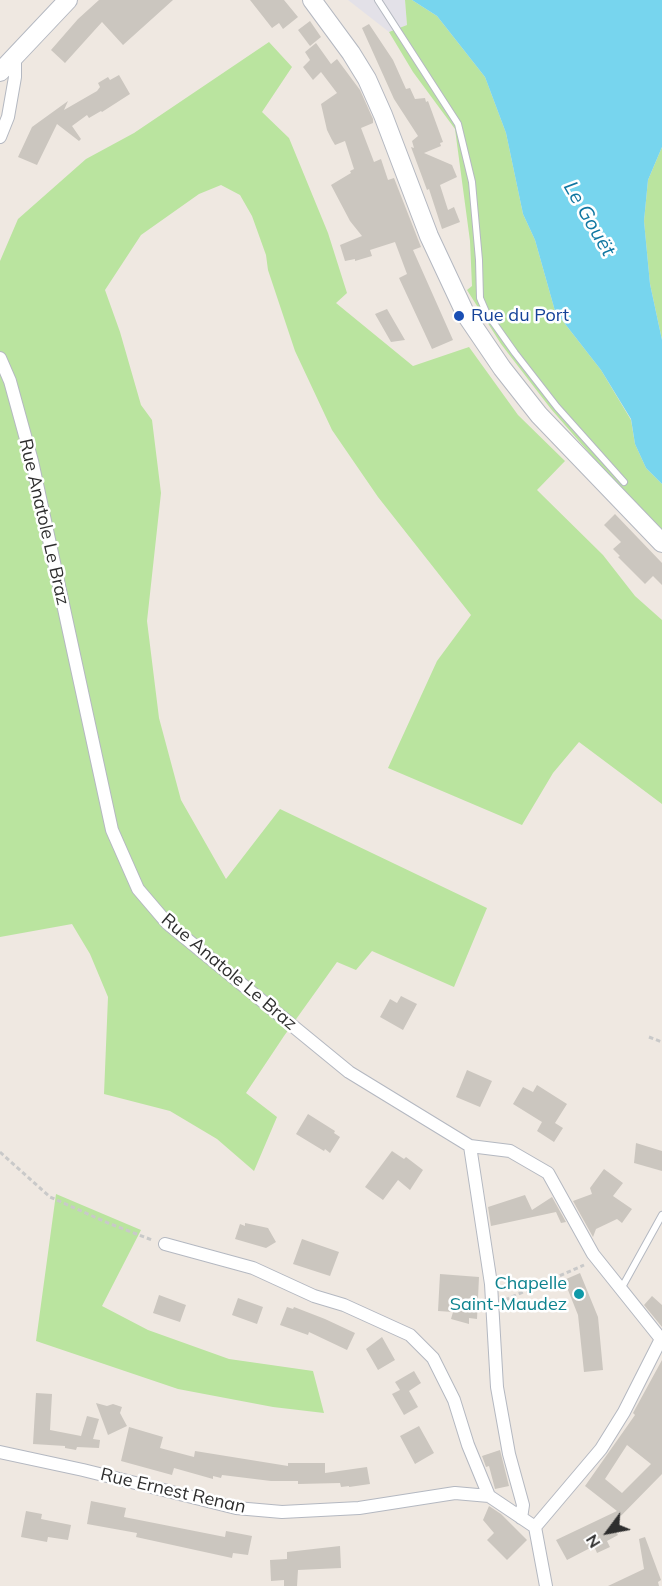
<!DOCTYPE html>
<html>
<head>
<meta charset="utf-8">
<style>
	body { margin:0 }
	#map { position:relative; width:662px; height:1586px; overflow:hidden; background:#efe8e1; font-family:Mulish,sans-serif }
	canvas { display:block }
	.north { position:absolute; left:578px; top:1502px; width:60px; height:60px; -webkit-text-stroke:4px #fff; paint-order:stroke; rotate:238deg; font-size:16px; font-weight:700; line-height:24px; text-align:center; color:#2e2e2e }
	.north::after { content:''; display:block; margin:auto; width:21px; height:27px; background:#2e2e2e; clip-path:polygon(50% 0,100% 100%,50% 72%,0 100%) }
</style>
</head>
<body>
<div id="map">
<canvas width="662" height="1586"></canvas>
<div class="north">N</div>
</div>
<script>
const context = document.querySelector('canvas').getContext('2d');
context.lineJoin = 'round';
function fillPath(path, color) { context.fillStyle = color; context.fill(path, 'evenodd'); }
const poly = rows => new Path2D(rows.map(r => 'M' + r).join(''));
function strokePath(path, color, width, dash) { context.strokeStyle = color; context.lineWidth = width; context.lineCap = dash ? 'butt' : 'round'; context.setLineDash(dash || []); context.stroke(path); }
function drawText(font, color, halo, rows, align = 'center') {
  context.font = font + ' Mulish,sans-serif'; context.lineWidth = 5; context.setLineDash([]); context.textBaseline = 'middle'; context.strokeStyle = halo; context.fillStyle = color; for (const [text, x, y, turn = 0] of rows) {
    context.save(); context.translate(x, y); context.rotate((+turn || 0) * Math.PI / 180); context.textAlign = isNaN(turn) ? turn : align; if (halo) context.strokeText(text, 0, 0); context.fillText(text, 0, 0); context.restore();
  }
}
const industrial = poly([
	[348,0,405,0,407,25,389,32]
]);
const green = poly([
	[405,0,412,0,437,16,485,77,506,133,523,214,535,240,555,311,601,370,631,420,635,444,646,468,662,484,662,531,611,478,551,409,501,344,467,290,472,286,470,241,455,129,413,72,389,32,407,25],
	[269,42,292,67,262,112,289,138,328,233,347,293,336,303,413,366,469,347,518,415,565,461,537,490,603,555,635,596,662,620,662,804,579,742,553,773,522,825,388,768,437,661,471,615,378,497,332,430,295,351,268,270,266,255,252,216,240,195,221,185,199,194,141,235,105,290,120,332,141,405,152,420,161,493,147,621,159,718,181,800,226,879,280,809,487,908,454,987,372,951,356,970,337,962,284,1036,246,1093,277,1117,254,1171,217,1139,170,1111,104,1094,108,997,90,954,72,924,0,937,0,261,18,219,86,159,134,133],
	[662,147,662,340,650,284,644,221,648,180],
	[56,1194,141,1230,102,1306,148,1330,229,1359,313,1371,324,1413,273,1407,178,1389,36,1341]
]);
const water = poly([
	[412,0,662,0,662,147,648,180,644,221,650,284,662,340,662,484,646,468,635,444,631,419,601,370,555,311,535,240,523,214,506,133,485,77,437,16]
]);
const building = poly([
	[99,0,173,0,123,45,102,22,65,63,51,50,78,19],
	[250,0,284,0,298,17,283,29,279,23,272,28],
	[310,21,321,37,310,46,298,30],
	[369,24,393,60,406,89,410,88,415,99,425,98,426,102,428,101,443,142,440,143,441,146,424,153,452,165,457,177,440,185,448,210,454,207,460,222,442,229,429,189,427,190,411,147,414,148,412,141,418,136,394,99,362,28],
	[316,43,331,64,337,59,360,90,373,119,373,123,361,128,374,162,381,159,388,180,394,178,421,247,413,250,453,340,432,349,399,278,407,274,395,242,370,250,372,256,355,261,355,259,345,261,340,245,362,236,350,221,331,185,351,173,350,171,354,169,345,141,335,145,332,140,327,130,321,104,337,93,321,72,313,80,303,67,310,60,305,52],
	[119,75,130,94,102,112,101,111,89,118,87,115,72,126,81,139,79,141,57,124,37,165,18,157,32,127,68,101,64,110,97,91,100,87,98,83,108,77,110,80],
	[387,309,405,340,391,342,375,314],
	[615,514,662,563,662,585,653,576,645,584,618,557,620,556,613,549,621,542,604,525],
	[401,996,417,1004,403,1030,380,1017,390,999,397,1003],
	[467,1070,492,1081,480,1107,456,1097],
	[537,1085,567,1104,555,1123,563,1128,554,1142,537,1131,542,1122,513,1104,523,1087,533,1092],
	[308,1114,335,1131,334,1133,340,1137,330,1153,325,1149,324,1151,296,1134],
	[636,1143,662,1151,662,1171,634,1163],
	[392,1151,404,1159,406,1157,423,1170,410,1190,398,1180,383,1200,365,1187],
	[604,1169,623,1183,613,1196,632,1209,622,1223,617,1219,596,1229,593,1237,573,1201,592,1194,590,1188],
	[525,1195,532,1210,552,1197,566,1222,561,1223,556,1212,491,1226,488,1207],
	[245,1223,268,1228,276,1242,266,1248,235,1239,240,1224,245,1226],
	[302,1239,339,1252,330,1276,293,1264],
	[580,1273,598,1317,603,1370,584,1372,578,1315,564,1280],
	[440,1274,479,1277,477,1319,469,1318,469,1324,451,1319,453,1312,438,1311],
	[159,1295,186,1305,180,1322,153,1313],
	[652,1296,662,1305,662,1327,644,1305],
	[238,1298,263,1307,257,1324,232,1315],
	[287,1307,293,1309,294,1307,325,1319,355,1333,347,1350,309,1332,308,1335,280,1325],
	[382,1337,395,1360,378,1370,366,1349],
	[662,1360,662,1474,612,1525,618,1535,607,1541,610,1547,597,1553,594,1546,567,1560,556,1540,617,1511,585,1486,635,1415,633,1413],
	[627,1445,651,1464,622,1493,605,1479],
	[414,1371,421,1383,409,1391,418,1407,404,1415,392,1394,400,1390,395,1382],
	[36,1393,52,1394,50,1430,81,1436,87,1416,99,1419,93,1439,100,1440,99,1448,77,1447,76,1450,65,1448,65,1446,33,1444],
	[96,1403,107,1406,113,1404,122,1407,120,1413,127,1426,108,1435],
	[419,1426,434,1453,415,1464,400,1436],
	[129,1427,163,1437,160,1448,194,1457,195,1451,288,1466,288,1463,325,1463,325,1473,367,1467,370,1484,349,1487,349,1486,341,1487,340,1483,298,1484,298,1481,271,1481,222,1475,221,1478,213,1476,213,1479,174,1468,172,1475,121,1461],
	[500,1450,509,1486,495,1489,489,1466,486,1467,482,1456],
	[91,1501,126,1508,124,1517,225,1537,226,1531,252,1536,248,1555,233,1553,232,1558,136,1537,137,1533,87,1524],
	[489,1506,501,1514,527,1540,507,1560,487,1540,494,1533,483,1520],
	[26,1511,42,1514,41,1519,71,1525,68,1540,48,1537,47,1542,21,1537],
	[645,1537,661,1580,658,1582,659,1586,608,1586,644,1569,639,1539],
	[340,1546,341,1568,298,1570,297,1586,284,1586,284,1580,271,1581,270,1560,287,1559,287,1552]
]);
const path = poly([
	[649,1037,662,1042],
	[0,1152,50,1197,108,1223,152,1240],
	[505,1300,584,1265]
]);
const lane = poly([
	[378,0,458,124,472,182,479,260,480,298,486,312,515,353,557,407,624,482],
	[621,1289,662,1215]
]);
const street = poly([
	[0,137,8,117,15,77,15,56],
	[0,358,10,381,32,461,112,830,138,889,167,923,349,1072,470,1146,510,1151,548,1173,593,1254,661,1339],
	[470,1146,491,1284,497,1387,509,1454,523,1505,521,1518],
	[165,1244,253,1268,314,1296,344,1305,410,1335,433,1358,454,1400,468,1445,489,1496],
	[0,1452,83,1470,236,1508,282,1512,359,1508,455,1493,489,1496,535,1527,546,1586],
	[535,1527,601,1449,624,1412,661,1339]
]);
const secondary = poly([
	[312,0,351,53,367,79,383,115,429,236,466,315,502,368,539,415,662,543],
	[0,72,68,0]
]);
const markers = [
	[459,316,6,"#1a4fb4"],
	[579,1294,6,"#0f9aa8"]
];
const transitNames = [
	["Rue du Port",471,316]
];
const streetNames = [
	["Rue Anatole Le Braz",44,522,77],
	["Rue Anatole Le Braz",229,972,40],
	["Rue Ernest Renan",173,1491,13]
];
const cultureNames = [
	["Chapelle",567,1284],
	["Saint-Maudez",567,1305]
];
const waterNames = [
	["Le Gouët",589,219,60]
];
fillPath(industrial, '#e3e1e8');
fillPath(green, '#bae49f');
fillPath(water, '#77d5ee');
fillPath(building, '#cbc6bf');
strokePath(lane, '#b4b8c1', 8);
strokePath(street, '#b4b8c1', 14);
strokePath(secondary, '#b4b8c1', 20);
strokePath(path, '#c9c9c9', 3, [4.5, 3]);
strokePath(lane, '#fff', 6);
strokePath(street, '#fff', 12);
strokePath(secondary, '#fff', 18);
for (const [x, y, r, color] of markers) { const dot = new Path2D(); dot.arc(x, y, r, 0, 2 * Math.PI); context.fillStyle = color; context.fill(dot); strokePath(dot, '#fff', 2); }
drawText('18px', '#164399', '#fff', transitNames, 'left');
drawText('18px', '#2e2e2e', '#fff', streetNames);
drawText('18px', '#0d838f', '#fff', cultureNames, 'right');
drawText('italic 20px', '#0f76a1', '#fff', waterNames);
</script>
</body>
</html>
